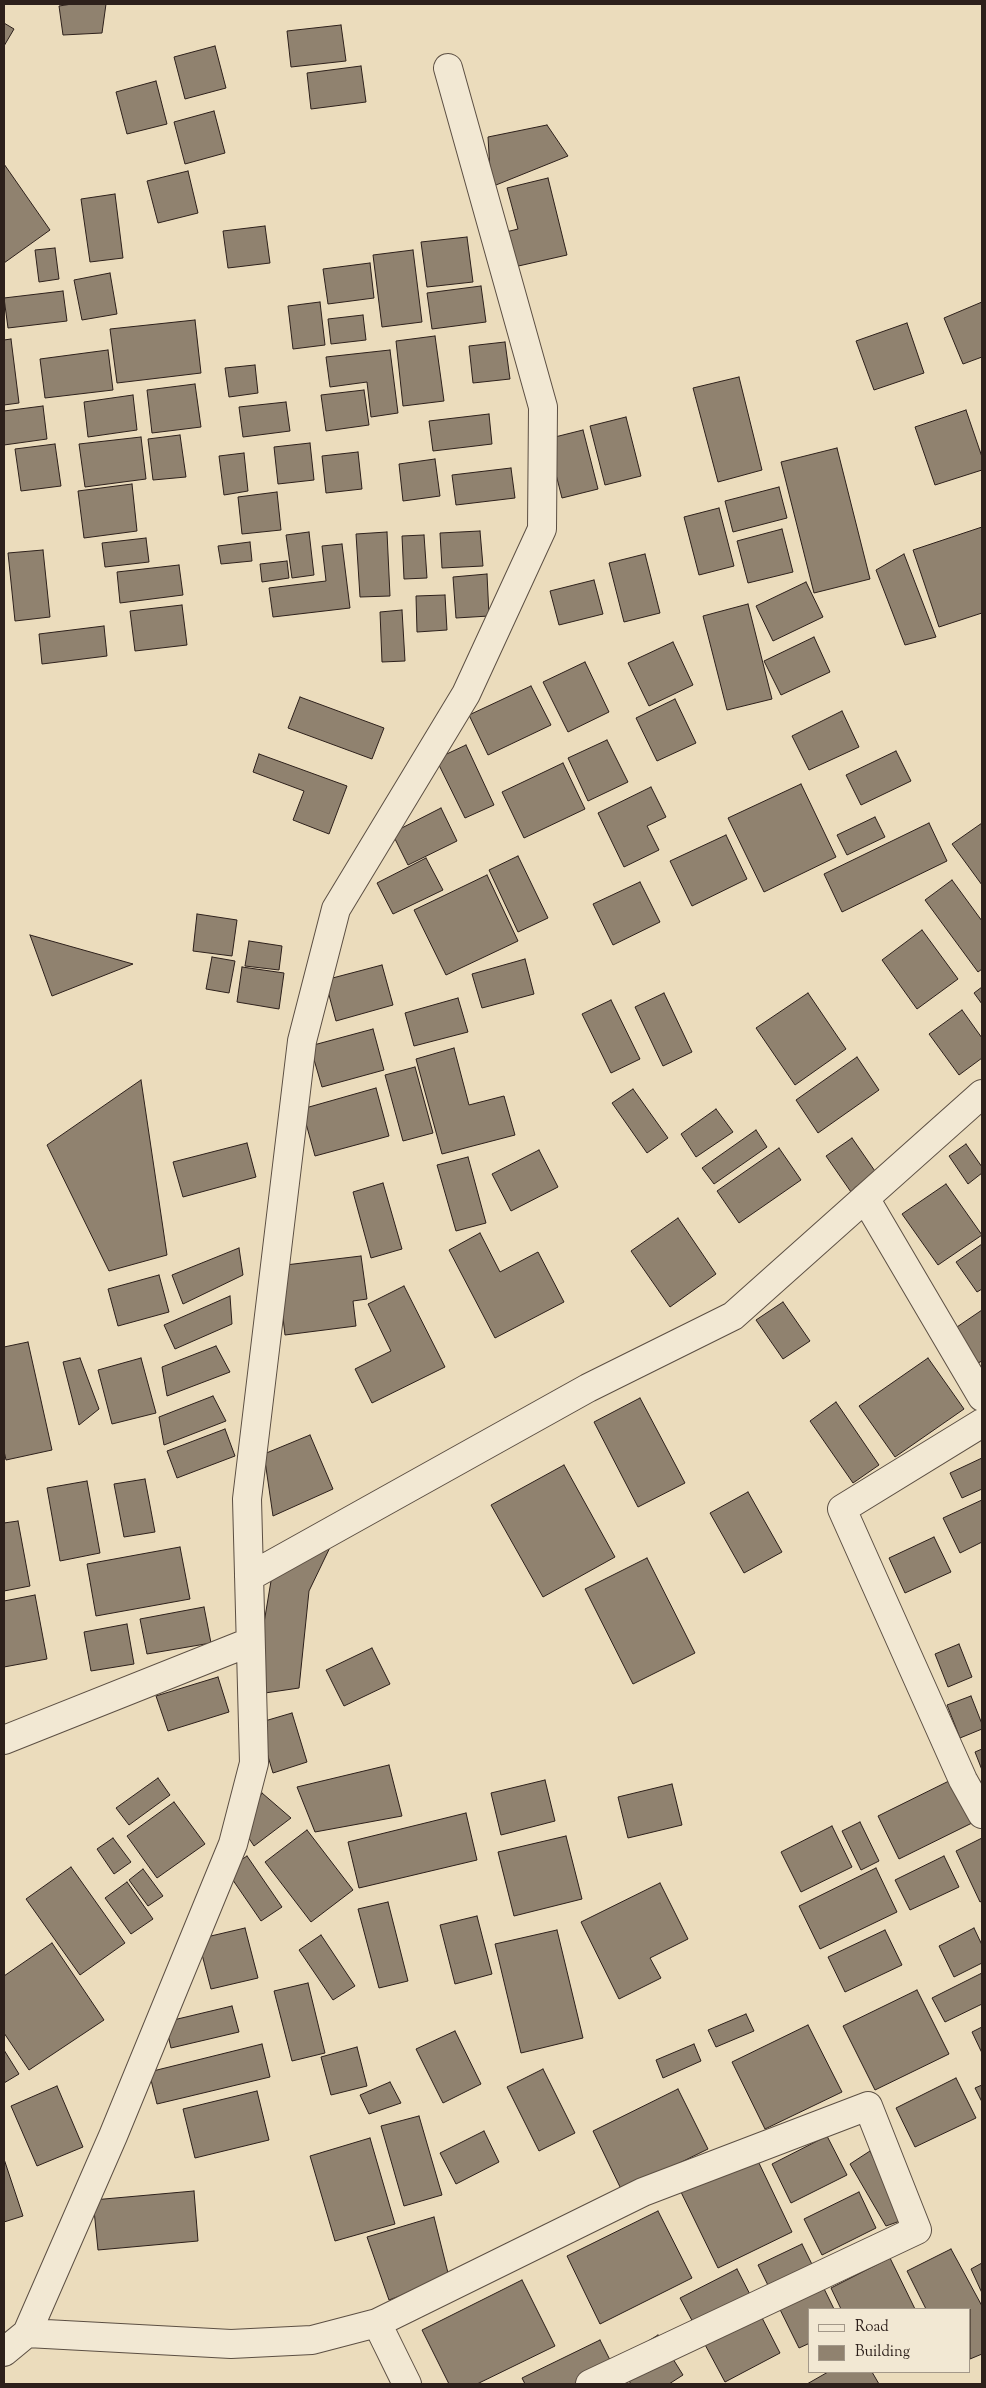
<!DOCTYPE html>
<html>
<head>
<meta charset="utf-8">
<style>
	body { margin:0 }
	#map { position:relative; width:986px; height:2388px; overflow:hidden; background:#ebdcbc; font-family:"Sorts Mill Goudy",serif }
	canvas { display:block }
	.frame { position:absolute; inset:0; border:5px solid #2d201b; pointer-events:none }
	.legend { position:absolute; left:808px; top:2308px; width:162px; height:65px; box-sizing:border-box; background:#f2e8d3; border:1px solid #a39889; margin:0; padding:6px 9px; list-style:none; font-size:15px; color:#2d201b }
	.legend li { display:flex; align-items:center; gap:10px; height:25px }
	.legend b { width:25px; border:1px solid #a39889 }
</style>
</head>
<body>
<div id="map">
<canvas width="986" height="2388"></canvas>
<div class="frame"></div>
<ul class="legend">
<li><b style="height:6px;background:#f2e8d3"></b>Road</li>
<li><b style="height:14px;background:#90826f"></b>Building</li>
</ul>
</div>
<script>
const context = document.querySelector('canvas').getContext('2d');
context.lineJoin = 'round';
function fillPath(path, color) { context.fillStyle = color; context.fill(path, 'evenodd'); }
const poly = rows => new Path2D(rows.map(r => 'M' + r).join(''));
function strokePath(path, color, width, dash) { context.strokeStyle = color; context.lineWidth = width; context.lineCap = dash ? 'butt' : 'round'; context.setLineDash(dash || []); context.stroke(path); }
const building = poly([
	[72,4,106,4,102,33,63,35,59,6,72,4],
	[4,23,14,29,4,46,4,23],
	[341,25,346,61,291,67,287,31,341,25],
	[215,46,226,88,185,99,174,57,215,46],
	[361,66,366,102,311,109,307,73,361,66],
	[156,81,167,124,127,134,116,92,156,81],
	[214,111,225,153,185,164,174,122,214,111],
	[547,125,568,156,491,187,488,137,547,125],
	[4,164,50,230,4,263,4,164],
	[188,171,198,213,158,223,147,181,188,171],
	[548,178,567,255,514,267,506,232,518,229,507,188,548,178],
	[115,194,123,258,90,262,81,199,115,194],
	[265,226,270,263,228,268,223,231,265,226],
	[467,237,473,282,427,287,421,242,467,237],
	[55,248,59,279,39,282,35,250,55,248],
	[413,250,422,322,382,327,373,255,413,250],
	[370,263,374,298,328,304,323,269,370,263],
	[110,273,117,314,82,320,74,280,110,273],
	[481,286,486,322,432,329,427,293,481,286],
	[63,291,67,321,8,328,4,298,63,291],
	[320,302,325,345,293,349,288,306,320,302],
	[982,302,982,357,963,364,944,318,982,302],
	[363,315,366,340,331,344,328,319,363,315],
	[195,320,201,373,117,383,110,329,195,320],
	[907,323,924,373,874,390,856,341,907,323],
	[435,336,444,401,403,406,396,341,435,336],
	[11,339,19,403,4,405,4,340,11,339],
	[505,342,510,379,473,383,469,346,505,342],
	[108,350,113,390,45,398,40,359,108,350],
	[390,350,398,413,371,417,367,382,330,387,326,357,390,350],
	[255,365,258,393,229,397,225,368,255,365],
	[739,377,762,470,718,482,693,388,739,377],
	[195,384,201,427,152,433,147,390,195,384],
	[364,390,369,425,326,431,321,395,364,390],
	[133,395,137,430,88,437,84,402,133,395],
	[286,402,290,431,243,437,239,407,286,402],
	[43,406,47,439,4,445,4,411,43,406],
	[966,410,982,457,982,470,935,485,915,427,966,410],
	[489,414,492,444,433,451,429,421,489,414],
	[626,417,641,476,605,485,590,426,626,417],
	[583,430,598,489,562,498,547,439,583,430],
	[180,435,186,477,153,480,148,439,180,435],
	[141,437,146,479,85,487,79,444,141,437],
	[310,443,314,480,278,484,274,447,310,443],
	[55,444,61,486,21,491,15,449,55,444],
	[837,448,870,579,814,593,781,462,837,448],
	[358,452,362,489,326,493,322,456,358,452],
	[244,453,248,491,224,495,219,456,244,453],
	[435,459,440,496,403,501,399,464,435,459],
	[511,468,515,498,456,505,452,475,511,468],
	[132,484,137,531,84,538,78,491,132,484],
	[779,487,787,518,733,532,725,501,779,487],
	[277,492,281,530,242,534,238,497,277,492],
	[719,508,734,566,699,575,684,517,719,508],
	[982,527,982,613,939,627,913,550,982,527],
	[782,529,793,572,748,583,737,541,782,529],
	[480,531,483,566,442,568,440,533,480,531],
	[309,532,314,575,292,578,286,535,309,532],
	[387,532,390,596,360,597,356,534,387,532],
	[424,535,427,578,404,579,402,536,424,535],
	[146,538,149,562,105,567,102,543,146,538],
	[250,542,252,561,221,564,218,546,250,542],
	[342,544,350,608,273,617,269,588,326,581,322,546,342,544],
	[43,550,50,617,15,621,8,553,43,550],
	[645,554,660,613,624,622,609,563,645,554],
	[904,554,936,637,905,645,876,570,904,554],
	[287,561,289,578,262,582,260,564,287,561],
	[179,565,183,595,120,603,117,572,179,565],
	[487,574,489,616,456,618,453,577,487,574],
	[594,580,603,614,559,625,550,591,594,580],
	[806,582,823,617,773,641,756,606,806,582],
	[445,595,447,630,417,632,416,596,445,595],
	[748,604,772,699,727,710,703,616,748,604],
	[182,605,187,645,135,651,130,611,182,605],
	[402,610,405,661,382,662,380,612,402,610],
	[104,626,107,656,42,664,39,634,104,626],
	[814,637,830,672,781,695,764,661,814,637],
	[673,642,693,685,649,706,628,663,673,642],
	[585,662,609,712,568,732,543,682,585,662],
	[531,686,551,725,488,755,469,715,531,686],
	[300,697,384,728,372,759,288,728,300,697],
	[675,699,696,743,657,761,636,718,675,699],
	[842,711,859,747,809,770,792,736,842,711],
	[607,740,628,782,588,801,568,758,607,740],
	[466,745,494,805,465,818,436,759,466,745],
	[896,751,911,781,861,805,846,775,896,751],
	[259,754,347,786,329,834,293,820,304,791,253,772,259,754],
	[563,763,585,809,524,838,502,792,563,763],
	[801,784,836,857,764,892,728,818,801,784],
	[651,787,666,817,647,826,659,850,624,867,598,813,651,787],
	[441,808,457,841,408,865,392,833,441,808],
	[875,817,885,837,847,855,837,835,875,817],
	[929,823,947,861,842,912,824,874,929,823],
	[982,823,982,885,952,844,982,823],
	[726,835,747,879,692,906,670,861,726,835],
	[518,856,548,918,518,932,489,870,518,856],
	[426,858,443,890,393,914,377,883,426,858],
	[487,875,518,941,446,975,414,910,487,875],
	[952,880,982,921,982,969,978,972,925,900,952,880],
	[640,882,660,922,613,945,593,904,640,882],
	[197,914,237,920,232,956,193,951,197,914],
	[922,930,958,979,917,1009,882,960,922,930],
	[30,935,133,964,52,996,30,935],
	[249,941,282,946,279,970,245,966,249,941],
	[212,957,235,961,229,993,206,989,212,957],
	[525,959,534,994,482,1008,472,974,525,959],
	[382,965,393,1005,336,1021,325,980,382,965],
	[242,967,284,973,279,1009,237,1002,242,967],
	[982,987,982,1004,974,993,982,987],
	[664,993,692,1052,663,1066,635,1007,664,993],
	[808,993,846,1049,795,1085,756,1028,808,993],
	[458,998,468,1032,414,1046,405,1013,458,998],
	[611,1000,640,1059,611,1073,582,1014,611,1000],
	[962,1010,982,1038,982,1058,959,1075,929,1034,962,1010],
	[373,1029,384,1070,322,1087,310,1046,373,1029],
	[454,1048,469,1105,504,1096,515,1135,442,1154,416,1059,454,1048],
	[857,1057,879,1090,818,1133,796,1100,857,1057],
	[415,1067,433,1133,403,1141,385,1075,415,1067],
	[141,1080,167,1255,109,1271,47,1145,141,1080],
	[376,1088,389,1136,315,1156,302,1109,376,1088],
	[633,1089,668,1138,647,1153,612,1103,633,1089],
	[716,1109,733,1132,696,1157,681,1134,716,1109],
	[756,1130,767,1147,714,1184,702,1168,756,1130],
	[852,1138,877,1174,851,1192,826,1156,852,1138],
	[247,1143,256,1177,183,1197,173,1162,247,1143],
	[966,1144,982,1167,982,1173,968,1184,949,1156,966,1144],
	[779,1148,801,1180,739,1223,717,1191,779,1148],
	[539,1150,558,1187,511,1211,492,1174,539,1150],
	[468,1157,486,1223,456,1231,437,1165,468,1157],
	[383,1183,402,1249,371,1258,353,1192,383,1183],
	[946,1184,982,1235,938,1265,902,1214,946,1184],
	[678,1218,716,1274,670,1307,631,1251,678,1218],
	[480,1233,500,1272,538,1252,564,1302,495,1338,449,1250,480,1233],
	[982,1244,982,1289,977,1292,956,1262,982,1244],
	[239,1248,243,1275,183,1304,172,1275,239,1248],
	[361,1256,367,1299,353,1301,356,1326,285,1335,277,1266,361,1256],
	[159,1275,169,1312,118,1326,108,1289,159,1275],
	[404,1286,445,1367,372,1403,355,1369,391,1351,368,1304,404,1286],
	[230,1296,232,1324,175,1349,164,1325,230,1296],
	[783,1302,810,1341,783,1359,756,1320,783,1302],
	[982,1310,982,1361,978,1363,954,1329,982,1310],
	[28,1342,52,1450,6,1460,4,1451,4,1347,28,1342],
	[216,1346,230,1372,167,1396,162,1367,216,1346],
	[80,1358,99,1409,79,1425,63,1362,80,1358],
	[141,1358,156,1413,112,1424,98,1370,141,1358],
	[928,1358,964,1409,895,1457,859,1406,928,1358],
	[213,1396,226,1421,164,1445,159,1417,213,1396],
	[640,1398,685,1483,638,1507,594,1422,640,1398],
	[836,1402,879,1465,853,1483,810,1421,836,1402],
	[225,1429,235,1456,177,1478,167,1451,225,1429],
	[310,1435,333,1489,273,1516,264,1454,310,1435],
	[982,1458,982,1489,962,1498,950,1473,982,1458],
	[564,1465,615,1557,543,1597,491,1505,564,1465],
	[145,1479,155,1532,124,1537,114,1484,145,1479],
	[87,1481,100,1553,60,1561,47,1488,87,1481],
	[748,1492,782,1552,744,1573,710,1513,748,1492],
	[982,1500,982,1542,960,1553,943,1518,982,1500],
	[18,1521,30,1586,4,1591,4,1523,18,1521],
	[336,1535,309,1591,299,1688,265,1693,262,1635,273,1569,336,1535],
	[934,1537,951,1572,905,1593,889,1558,934,1537],
	[180,1547,190,1599,96,1616,87,1564,180,1547],
	[647,1558,695,1653,633,1684,585,1589,647,1558],
	[35,1595,47,1659,4,1667,4,1601,35,1595],
	[204,1607,211,1643,147,1654,140,1619,204,1607],
	[127,1624,134,1664,91,1671,84,1632,127,1624],
	[959,1644,972,1677,948,1687,935,1654,959,1644],
	[372,1648,390,1684,344,1706,326,1670,372,1648],
	[218,1677,229,1712,168,1731,156,1696,218,1677],
	[971,1696,982,1724,982,1729,960,1738,947,1705,971,1696],
	[292,1713,307,1762,273,1773,258,1723,292,1713],
	[982,1749,982,1770,975,1752,982,1749],
	[389,1765,402,1816,315,1832,297,1787,389,1765],
	[158,1778,170,1795,129,1825,116,1808,158,1778],
	[953,1779,974,1822,899,1859,878,1816,953,1779],
	[545,1780,555,1821,501,1835,491,1793,545,1780],
	[672,1784,682,1825,628,1838,618,1797,672,1784],
	[262,1793,291,1818,254,1846,242,1828,262,1793],
	[174,1802,205,1844,157,1878,127,1836,174,1802],
	[466,1813,477,1860,359,1888,348,1842,466,1813],
	[860,1822,879,1861,861,1870,842,1831,860,1822],
	[832,1826,852,1867,801,1892,781,1852,832,1826],
	[307,1830,353,1890,311,1922,265,1862,307,1830],
	[566,1836,582,1899,514,1916,498,1852,566,1836],
	[113,1838,131,1862,114,1874,97,1849,113,1838],
	[982,1838,982,1901,980,1902,956,1851,982,1838],
	[247,1856,282,1907,261,1921,226,1870,247,1856],
	[944,1856,959,1887,910,1910,895,1880,944,1856],
	[71,1867,125,1943,80,1975,26,1899,71,1867],
	[876,1868,897,1912,820,1949,799,1906,876,1868],
	[143,1869,163,1896,148,1906,129,1880,143,1869],
	[127,1882,153,1919,131,1934,105,1898,127,1882],
	[660,1883,688,1939,650,1958,661,1978,619,1999,581,1922,660,1883],
	[388,1902,408,1981,379,1988,358,1909,388,1902],
	[477,1916,492,1974,455,1984,440,1925,477,1916],
	[245,1928,258,1978,211,1989,198,1939,245,1928],
	[974,1928,982,1945,982,1963,954,1977,939,1946,974,1928],
	[557,1930,583,2038,521,2053,495,1944,557,1930],
	[885,1930,902,1965,845,1992,828,1957,885,1930],
	[321,1935,355,1986,333,2000,299,1950,321,1935],
	[52,1943,104,2020,29,2070,4,2033,4,1976,52,1943],
	[982,1973,982,2004,945,2022,932,1998,982,1973],
	[308,1983,325,2053,292,2061,274,1991,308,1983],
	[917,1990,949,2054,875,2090,843,2026,917,1990],
	[232,2006,239,2032,171,2048,165,2022,232,2006],
	[746,2014,754,2031,716,2047,708,2030,746,2014],
	[808,2025,842,2092,765,2129,732,2062,808,2025],
	[982,2027,982,2053,972,2032,982,2027],
	[455,2031,481,2084,443,2103,416,2049,455,2031],
	[262,2044,270,2077,157,2104,149,2072,262,2044],
	[694,2044,701,2061,663,2078,656,2060,694,2044],
	[357,2047,367,2086,331,2095,321,2057,357,2047],
	[4,2050,19,2074,4,2083,4,2050],
	[543,2069,575,2133,539,2151,507,2087,543,2069],
	[956,2078,976,2118,915,2147,896,2108,956,2078],
	[390,2082,401,2103,369,2114,360,2095,390,2082],
	[982,2085,982,2102,975,2088,982,2085],
	[57,2086,83,2147,37,2166,11,2106,57,2086],
	[678,2089,708,2149,622,2191,593,2131,678,2089],
	[257,2091,269,2140,195,2158,183,2109,257,2091],
	[419,2116,442,2195,404,2206,381,2126,419,2116],
	[484,2131,499,2162,456,2184,440,2153,484,2131],
	[827,2136,847,2175,791,2203,772,2164,827,2136],
	[370,2138,395,2224,335,2241,310,2156,370,2138],
	[870,2151,903,2220,886,2226,850,2164,870,2151],
	[4,2159,23,2216,4,2222,4,2159],
	[757,2159,792,2232,718,2268,679,2188,757,2159],
	[194,2191,198,2241,98,2250,93,2200,194,2191],
	[859,2192,876,2228,822,2255,804,2219,859,2192],
	[658,2211,692,2278,600,2324,567,2256,658,2211],
	[434,2217,449,2277,389,2300,367,2237,434,2217],
	[802,2244,834,2309,810,2309,810,2343,799,2348,758,2265,802,2244],
	[951,2249,982,2306,982,2354,970,2359,970,2309,926,2309,907,2271,951,2249],
	[890,2258,915,2309,841,2309,831,2288,890,2258],
	[982,2263,982,2293,971,2269,982,2263],
	[737,2269,780,2353,725,2382,680,2298,737,2269],
	[522,2280,555,2346,477,2384,449,2384,422,2330,522,2280],
	[658,2335,683,2375,669,2384,631,2384,616,2361,658,2335],
	[600,2340,622,2384,525,2384,522,2378,600,2340],
	[828,2372,872,2372,879,2384,807,2384,828,2372]
]);
const street = poly([
	[865,1198,982,1397],
	[982,1423,842,1509,963,1780,982,1814],
	[249,1577,588,1388,733,1316,982,1094],
	[4,1740,250,1642],
	[377,2323,407,2384],
	[27,2333,231,2344,312,2340,377,2323,643,2192,868,2106,917,2230,590,2384],
	[4,2352,27,2333,113,2136,233,1844,254,1763,247,1499,302,1041,336,909,466,694,542,529,543,407,448,68]
]);
fillPath(building, '#90826f');
strokePath(building, '#2d201b', 1);
strokePath(street, '#5c4f43', 30);
strokePath(street, '#f2e8d3', 28);
</script>
</body>
</html>
